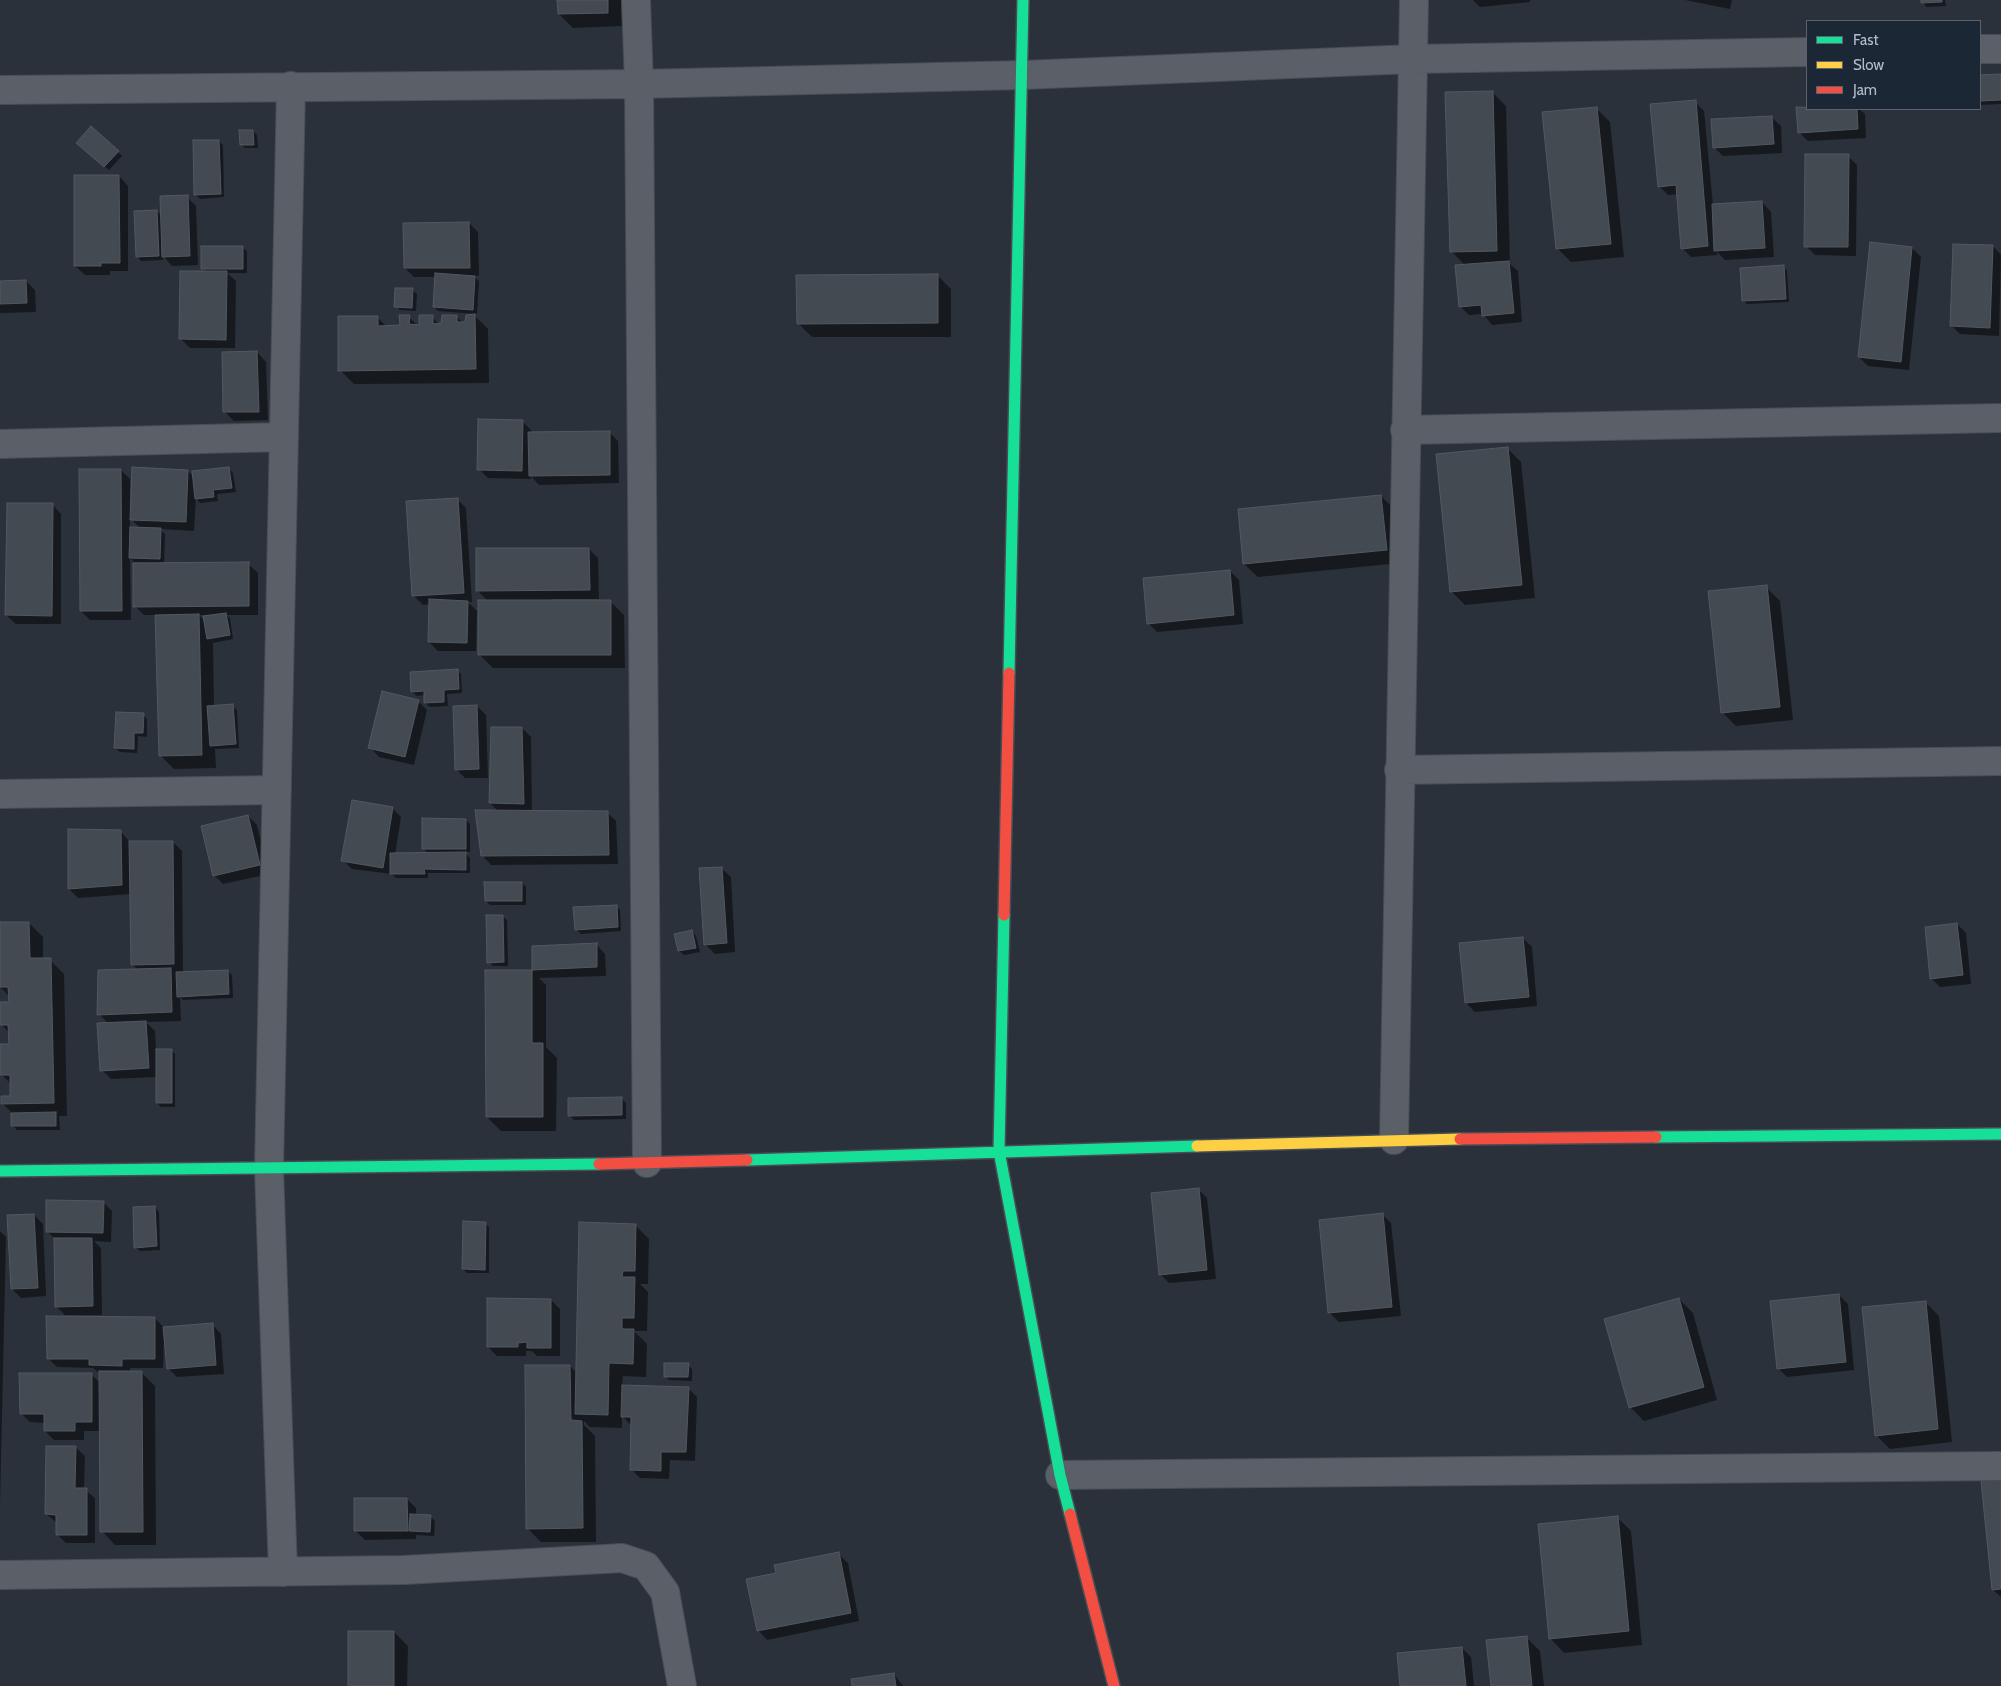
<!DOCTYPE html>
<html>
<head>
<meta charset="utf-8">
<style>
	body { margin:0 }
	#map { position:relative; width:2001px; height:1686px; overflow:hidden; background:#2a313a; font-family:Cabin,sans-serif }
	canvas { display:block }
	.legend { position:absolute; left:1806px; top:20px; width:175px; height:90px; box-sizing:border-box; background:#1c2736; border:1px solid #596372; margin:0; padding:6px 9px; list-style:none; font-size:15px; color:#b4bdcb }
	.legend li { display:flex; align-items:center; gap:10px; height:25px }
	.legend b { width:25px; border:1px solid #596372 }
</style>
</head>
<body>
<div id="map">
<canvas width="2001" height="1686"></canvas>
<ul class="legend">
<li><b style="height:6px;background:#16e098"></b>Fast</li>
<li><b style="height:6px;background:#ffcf43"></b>Slow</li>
<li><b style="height:6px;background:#f24e42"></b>Jam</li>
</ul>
</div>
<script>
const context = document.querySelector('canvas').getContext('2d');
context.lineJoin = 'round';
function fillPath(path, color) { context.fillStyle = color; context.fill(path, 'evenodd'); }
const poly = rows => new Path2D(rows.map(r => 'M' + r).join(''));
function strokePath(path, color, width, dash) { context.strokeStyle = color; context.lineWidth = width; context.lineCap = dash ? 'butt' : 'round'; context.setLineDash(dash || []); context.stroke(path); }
const shadow = poly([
	[559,0,621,0,622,26,573,28,559,14],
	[1473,0,1530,0,1530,2,1480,7],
	[1685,0,1732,0,1730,9],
	[1922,0,1945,0,1946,6,1926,7],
	[2001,75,2001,104,1980,105,1980,77],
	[1492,92,1506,106,1510,264,1518,271,1522,322,1492,325,1483,314,1469,315,1460,306,1466,266,1452,252],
	[1695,102,1704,111,1713,205,1762,202,1771,212,1774,257,1725,260,1717,252,1717,255,1691,257,1682,248,1678,194,1668,195,1659,186],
	[1596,108,1610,122,1624,257,1571,262,1557,248],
	[1807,109,1859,109,1865,114,1866,138,1808,141,1799,132],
	[1771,117,1781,126,1782,153,1723,156,1714,147],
	[253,131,257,135,258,148,245,148,241,144],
	[219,141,223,145,224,197,200,199,195,194],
	[82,147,118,152,122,156,109,170],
	[1848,156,1857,165,1856,256,1815,255,1806,246],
	[119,176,128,186,128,271,110,271,110,275,85,275,75,266],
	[187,197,196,206,198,265,172,266,163,256,163,260,141,261,137,256,157,211,162,216],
	[469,223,478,232,479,276,474,276,479,281,477,314,438,311,434,307,436,277,414,277,405,268],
	[1993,246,2001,255,1999,336,1960,334,1951,325],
	[242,247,247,251,247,273,227,273,236,281,235,348,190,348,181,339,206,272,203,268],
	[1912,248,1921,257,1909,370,1868,366,1859,357],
	[1783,266,1787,271,1789,302,1747,304,1743,300],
	[937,275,951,289,951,337,812,337,798,323],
	[26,281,35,290,36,312,0,313,0,282],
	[412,290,417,294,416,311,400,310,396,306],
	[456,316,464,324,475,316,488,329,489,383,354,384,340,370,377,317,387,327,401,327,409,317,420,328,432,317,440,325],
	[257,352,266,362,268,420,234,421,225,412],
	[522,421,531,430,531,433,609,432,618,441,619,483,539,485,531,476,531,479,488,478,479,469],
	[1507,448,1521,462,1535,598,1465,605,1451,591],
	[229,469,233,473,236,492,217,494,218,501,200,503,196,498,194,531,160,529,165,534,164,564,248,564,258,573,258,615,226,615,230,618,233,639,213,643,214,707,232,706,237,710,239,748,215,749,216,768,174,769,160,755,156,615,144,615,135,606,143,562,134,562,130,558,131,620,90,620,81,611,121,470,130,479,130,497,132,497,188,471,194,477],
	[130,518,141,529,130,528],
	[199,615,210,615,211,616,206,622],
	[1381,496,1395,510,1400,563,1258,577,1244,564],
	[457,499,466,508,472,602,468,602,477,611,476,651,438,651,429,642,430,604,423,605,414,596],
	[52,504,61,514,61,624,16,624,6,615],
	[589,549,598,558,599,599,551,599,551,601,610,601,624,615,625,668,493,668,480,655,488,601,477,590],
	[1230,571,1239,580,1243,624,1157,632,1148,623],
	[1766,587,1780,601,1793,720,1736,726,1722,712],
	[457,670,461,674,462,693,447,694,448,706,430,707,425,703,425,695,417,696,412,692],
	[418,701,427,710,414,765,379,757,370,747],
	[477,706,486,715,488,778,465,778,456,769],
	[143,714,147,719,147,737,138,736,137,753,120,752,115,748],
	[522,728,531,737,532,812,607,812,616,821,618,864,491,865,482,855,499,812,490,803],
	[392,808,401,817,395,854,429,854,423,848,466,820,470,824,470,852,464,852,470,858,470,873,428,873,428,878,396,878,392,874,352,869,343,860],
	[248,816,257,825,269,874,223,884,214,875],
	[121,832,130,842,173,842,182,851,183,973,227,971,232,975,233,998,183,1000,180,997,181,1021,146,1022,155,1031,156,1050,171,1050,175,1054,175,1107,161,1107,157,1103,157,1077,111,1079,102,1070,109,1024,99,1014,138,970,132,964,131,894,78,898,69,889],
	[721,868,731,877,735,952,715,954,706,945],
	[522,883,526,887,526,905,490,905,486,901],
	[616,906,620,910,621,931,581,934,576,929],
	[502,916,507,920,508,966,493,966,489,962],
	[0,923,29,923,43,937,43,960,50,960,64,974,67,1116,59,1116,60,1130,17,1130,13,1126,13,1114,2,1103,12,1097,12,1085,2,1075,10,1045,10,1034,1,1024,11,1003,10,997,0,987],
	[1957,924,1966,933,1971,984,1940,987,1931,978],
	[692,932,696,936,700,952,684,955,679,951],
	[1523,938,1532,947,1537,1006,1475,1012,1466,1003],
	[596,944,605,954,606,976,539,978,546,985,546,1047,557,1058,556,1131,501,1131,487,1117,486,971,534,971,533,947],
	[621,1098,626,1103,626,1119,574,1120,570,1116],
	[1198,1189,1207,1198,1216,1279,1169,1283,1160,1274],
	[103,1202,112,1211,111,1242,94,1241,101,1248,102,1315,65,1315,56,1306,56,1240,47,1231],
	[155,1207,159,1212,160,1250,140,1251,135,1247],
	[1382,1214,1391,1223,1401,1316,1339,1322,1330,1313],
	[34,1215,43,1224,46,1296,21,1298,12,1289],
	[485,1223,489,1227,489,1273,467,1273,463,1269],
	[635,1225,649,1239,648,1284,640,1284,648,1292,647,1331,634,1331,647,1344,646,1377,623,1376,622,1386,688,1388,697,1397,695,1461,670,1460,669,1479,640,1478,631,1469,631,1425,622,1416,622,1428,590,1427,584,1421,584,1425,595,1436,596,1542,541,1542,527,1528,570,1366,577,1373],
	[0,1231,6,1237,0,1505],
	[1839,1295,1848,1304,1854,1370,1787,1377,1778,1368],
	[1679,1299,1693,1313,1717,1400,1644,1421,1630,1407],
	[551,1300,560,1309,560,1356,537,1356,532,1351,526,1351,526,1356,497,1356,488,1347],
	[1925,1302,1939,1316,1952,1442,1890,1449,1876,1435],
	[155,1318,164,1328,212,1324,221,1334,224,1374,177,1377,168,1368,166,1340,164,1340,163,1368,130,1368,130,1372,141,1372,155,1386,156,1545,115,1545,102,1531,101,1431,84,1431,84,1440,54,1440,45,1431,45,1423,30,1422,21,1413,92,1375,100,1383,99,1373,93,1368,57,1367,48,1358],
	[688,1365,692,1369,692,1381,669,1380,665,1376],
	[75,1447,85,1456,84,1489,95,1498,95,1543,66,1543,57,1534,57,1523,46,1514],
	[2001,1481,2001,1597,1993,1590],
	[407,1499,416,1508,416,1516,430,1516,435,1521,434,1536,416,1535,416,1539,365,1540,355,1530],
	[1617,1517,1631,1531,1642,1645,1564,1653,1551,1639],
	[838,1554,848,1563,859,1621,767,1640,758,1630,778,1574],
	[394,1632,408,1646,407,1686,349,1686],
	[1526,1637,1540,1651,1544,1686,1492,1686],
	[1462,1648,1471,1657,1474,1686,1401,1686],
	[894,1674,903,1686,853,1686]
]);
const building = poly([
	[557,0,608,0,608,13,558,14,557,0],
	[1921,0,1942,0,1942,2,1921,3,1921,0],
	[2001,74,2001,100,1980,101,1980,75,2001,74],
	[1493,91,1497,251,1450,252,1445,92,1493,91],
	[1696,100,1708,246,1681,249,1676,185,1658,187,1650,104,1696,100],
	[1597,107,1611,244,1556,249,1542,112,1597,107],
	[1796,107,1857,109,1858,129,1798,133,1796,107],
	[1772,116,1774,144,1713,148,1711,119,1772,116],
	[91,126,119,151,104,167,76,143,91,126],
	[239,130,253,130,254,145,240,145,239,130],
	[193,140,219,140,221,194,194,195,193,140],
	[1805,154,1849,154,1848,247,1804,247,1805,154],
	[74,175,119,175,120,263,101,263,101,266,74,266,74,175],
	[188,195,190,256,162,257,160,196,188,195],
	[1762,201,1765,248,1714,251,1712,204,1762,201],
	[157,210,159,256,136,257,134,211,157,210],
	[469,222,470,268,404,268,403,223,469,222],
	[1870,242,1912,247,1901,362,1858,357,1870,242],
	[1953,244,1993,245,1990,328,1950,326,1953,244],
	[201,246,243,246,243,269,201,269,201,246],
	[1509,261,1514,313,1482,316,1481,305,1459,307,1455,265,1509,261],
	[1784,265,1786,299,1742,301,1740,268,1784,265],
	[180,271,227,271,226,340,179,339,180,271],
	[435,273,475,276,473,310,433,307,435,273],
	[938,274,938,323,797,324,796,275,938,274],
	[26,280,27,303,0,304,0,281,26,280],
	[395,288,413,288,412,308,394,307,395,288],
	[475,314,476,369,338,371,338,316,378,316,378,326,400,325,399,315,410,315,409,324,419,325,419,315,433,315,433,324,441,323,442,315,457,315,457,322,465,322,466,315,475,314],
	[257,351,259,412,223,412,222,352,257,351],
	[478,419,523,420,522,471,477,470,478,419],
	[610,431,610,475,529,476,528,432,610,431],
	[1508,447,1522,585,1450,592,1436,454,1508,447],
	[132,467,188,470,186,522,130,520,132,467],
	[229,467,232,488,213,490,214,497,195,499,192,471,229,467],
	[79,469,121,469,122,611,80,611,79,469],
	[1381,495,1387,550,1243,564,1238,509,1381,495],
	[458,498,464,593,412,596,406,501,458,498],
	[7,503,53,503,52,616,5,615,7,503],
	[130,527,161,528,160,559,129,558,130,527],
	[476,548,589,548,590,590,476,591,476,548],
	[249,562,249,606,133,607,133,563,249,562],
	[1230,570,1234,615,1147,624,1143,578,1230,570],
	[1767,585,1780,707,1721,713,1708,591,1767,585],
	[429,599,468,601,467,643,428,642,429,599],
	[478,600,611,600,611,655,478,655,478,600],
	[226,613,230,635,207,639,203,616,226,613],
	[199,614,202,755,159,756,155,615,199,614],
	[458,669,459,689,444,690,444,702,424,703,424,691,411,692,410,672,458,669],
	[382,691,419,700,405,757,368,748,382,691],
	[233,704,236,744,210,746,207,706,233,704],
	[477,705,479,769,455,770,453,706,477,705],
	[116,712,144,713,143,733,134,733,134,749,114,748,116,712],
	[491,727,522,727,524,804,489,803,491,727],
	[352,800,393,807,383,868,341,861,352,800],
	[475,810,608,811,609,855,481,856,475,810],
	[248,815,260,865,213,876,201,826,248,815],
	[422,818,466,819,466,849,422,849,422,818],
	[68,829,121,830,122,885,68,889,68,829],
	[129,841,173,841,174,964,131,965,129,841],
	[466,852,466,870,424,869,425,874,390,874,390,853,466,852],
	[722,867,727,943,704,945,699,868,722,867],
	[484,882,522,882,522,901,485,901,484,882],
	[617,905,618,927,575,930,573,907,617,905],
	[486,915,503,915,504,962,487,963,486,915],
	[0,922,29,922,30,958,51,958,54,1103,1,1104,1,1096,10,1096,10,1075,0,1075,0,1044,9,1044,8,1025,0,1025,0,1002,9,1002,8,987,0,987,0,922],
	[1957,923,1963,975,1930,979,1925,927,1957,923],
	[692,930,696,948,678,951,674,934,692,930],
	[1523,937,1529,997,1465,1003,1459,943,1523,937],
	[597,943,597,967,532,970,532,946,597,943],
	[171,968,172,1012,97,1015,98,970,171,968],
	[228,970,229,994,177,997,176,972,228,970],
	[485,970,532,970,532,1043,543,1043,543,1117,486,1117,485,970],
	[146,1021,149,1068,100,1071,97,1023,146,1021],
	[156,1049,172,1049,172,1103,156,1103,156,1049],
	[622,1097,622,1115,568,1116,568,1098,622,1097],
	[56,1112,56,1126,11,1126,11,1113,56,1112],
	[1199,1188,1207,1270,1159,1275,1151,1193,1199,1188],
	[46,1200,104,1201,103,1233,46,1232,46,1200],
	[155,1206,157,1246,134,1248,133,1207,155,1206],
	[1383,1213,1392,1307,1328,1313,1319,1220,1383,1213],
	[34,1214,38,1288,11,1289,7,1215,34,1214],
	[463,1221,486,1222,485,1270,462,1269,463,1221],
	[579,1222,636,1224,635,1271,623,1271,622,1277,635,1277,634,1318,622,1318,622,1329,634,1329,633,1364,609,1363,608,1415,575,1414,579,1222],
	[54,1238,92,1238,93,1306,55,1307,54,1238],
	[1839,1294,1846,1362,1777,1369,1770,1301,1839,1294],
	[487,1298,551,1299,551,1348,527,1348,527,1342,518,1343,518,1347,487,1347,487,1298],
	[1679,1298,1704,1387,1629,1408,1604,1319,1679,1298],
	[1926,1301,1938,1429,1875,1436,1862,1307,1926,1301],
	[46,1316,155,1317,155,1359,122,1359,122,1366,89,1365,89,1359,47,1359,46,1316],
	[213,1323,216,1365,167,1369,163,1327,213,1323],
	[664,1363,689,1363,688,1377,664,1377,664,1363],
	[525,1365,570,1365,571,1420,582,1421,583,1528,526,1529,525,1365],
	[99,1371,142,1371,143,1532,100,1532,99,1371],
	[19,1373,92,1373,92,1422,75,1422,75,1431,44,1431,44,1414,20,1414,19,1373],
	[622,1385,689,1387,686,1452,661,1452,661,1471,630,1470,631,1417,621,1417,622,1385],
	[46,1446,76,1446,75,1488,87,1488,87,1535,56,1535,56,1515,45,1514,46,1446],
	[2001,1479,2001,1589,1992,1590,1981,1481,2001,1479],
	[354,1498,407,1498,408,1531,354,1531,354,1498],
	[410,1514,431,1515,430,1532,409,1531,410,1514],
	[1618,1516,1629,1631,1549,1639,1538,1524,1618,1516],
	[839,1552,851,1613,757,1631,746,1579,776,1573,774,1565,839,1552],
	[348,1631,394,1631,394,1686,348,1686,348,1631],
	[1527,1636,1532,1686,1491,1686,1486,1640,1527,1636],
	[1462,1647,1466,1686,1400,1686,1397,1653,1462,1647],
	[894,1673,896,1686,852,1686,851,1679,894,1673]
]);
const street = poly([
	[636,0,639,84,647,1163],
	[1980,49,2001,49],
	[0,90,639,84,1023,75,1413,59,1807,52],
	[1405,430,2001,418],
	[0,444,284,437],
	[1399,770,2001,761],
	[0,794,277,790],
	[1394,1140,1414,0],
	[1060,1475,2001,1466],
	[283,1572,269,1169,291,86],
	[0,1575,404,1570,622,1558,646,1566,665,1592,682,1686]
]);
const fast = poly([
	[1009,673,1023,0],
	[1004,915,999,1151,1060,1475,1070,1514],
	[1656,1137,2001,1134],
	[747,1160,1197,1146],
	[0,1171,599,1164]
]);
const slow = poly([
	[1197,1146,1460,1139]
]);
const jam = poly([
	[1004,915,1009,673],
	[1460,1139,1656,1137],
	[599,1164,747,1160],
	[1070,1514,1114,1686]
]);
fillPath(shadow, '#0007');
fillPath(building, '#444a52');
strokePath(building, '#525861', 1);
strokePath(street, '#484d54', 30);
strokePath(fast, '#484d54', 14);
strokePath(slow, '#484d54', 14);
strokePath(jam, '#484d54', 14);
strokePath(street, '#5b6068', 28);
strokePath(fast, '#16e098', 11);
strokePath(slow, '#ffcf43', 11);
strokePath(jam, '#f24e42', 11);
</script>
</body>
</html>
